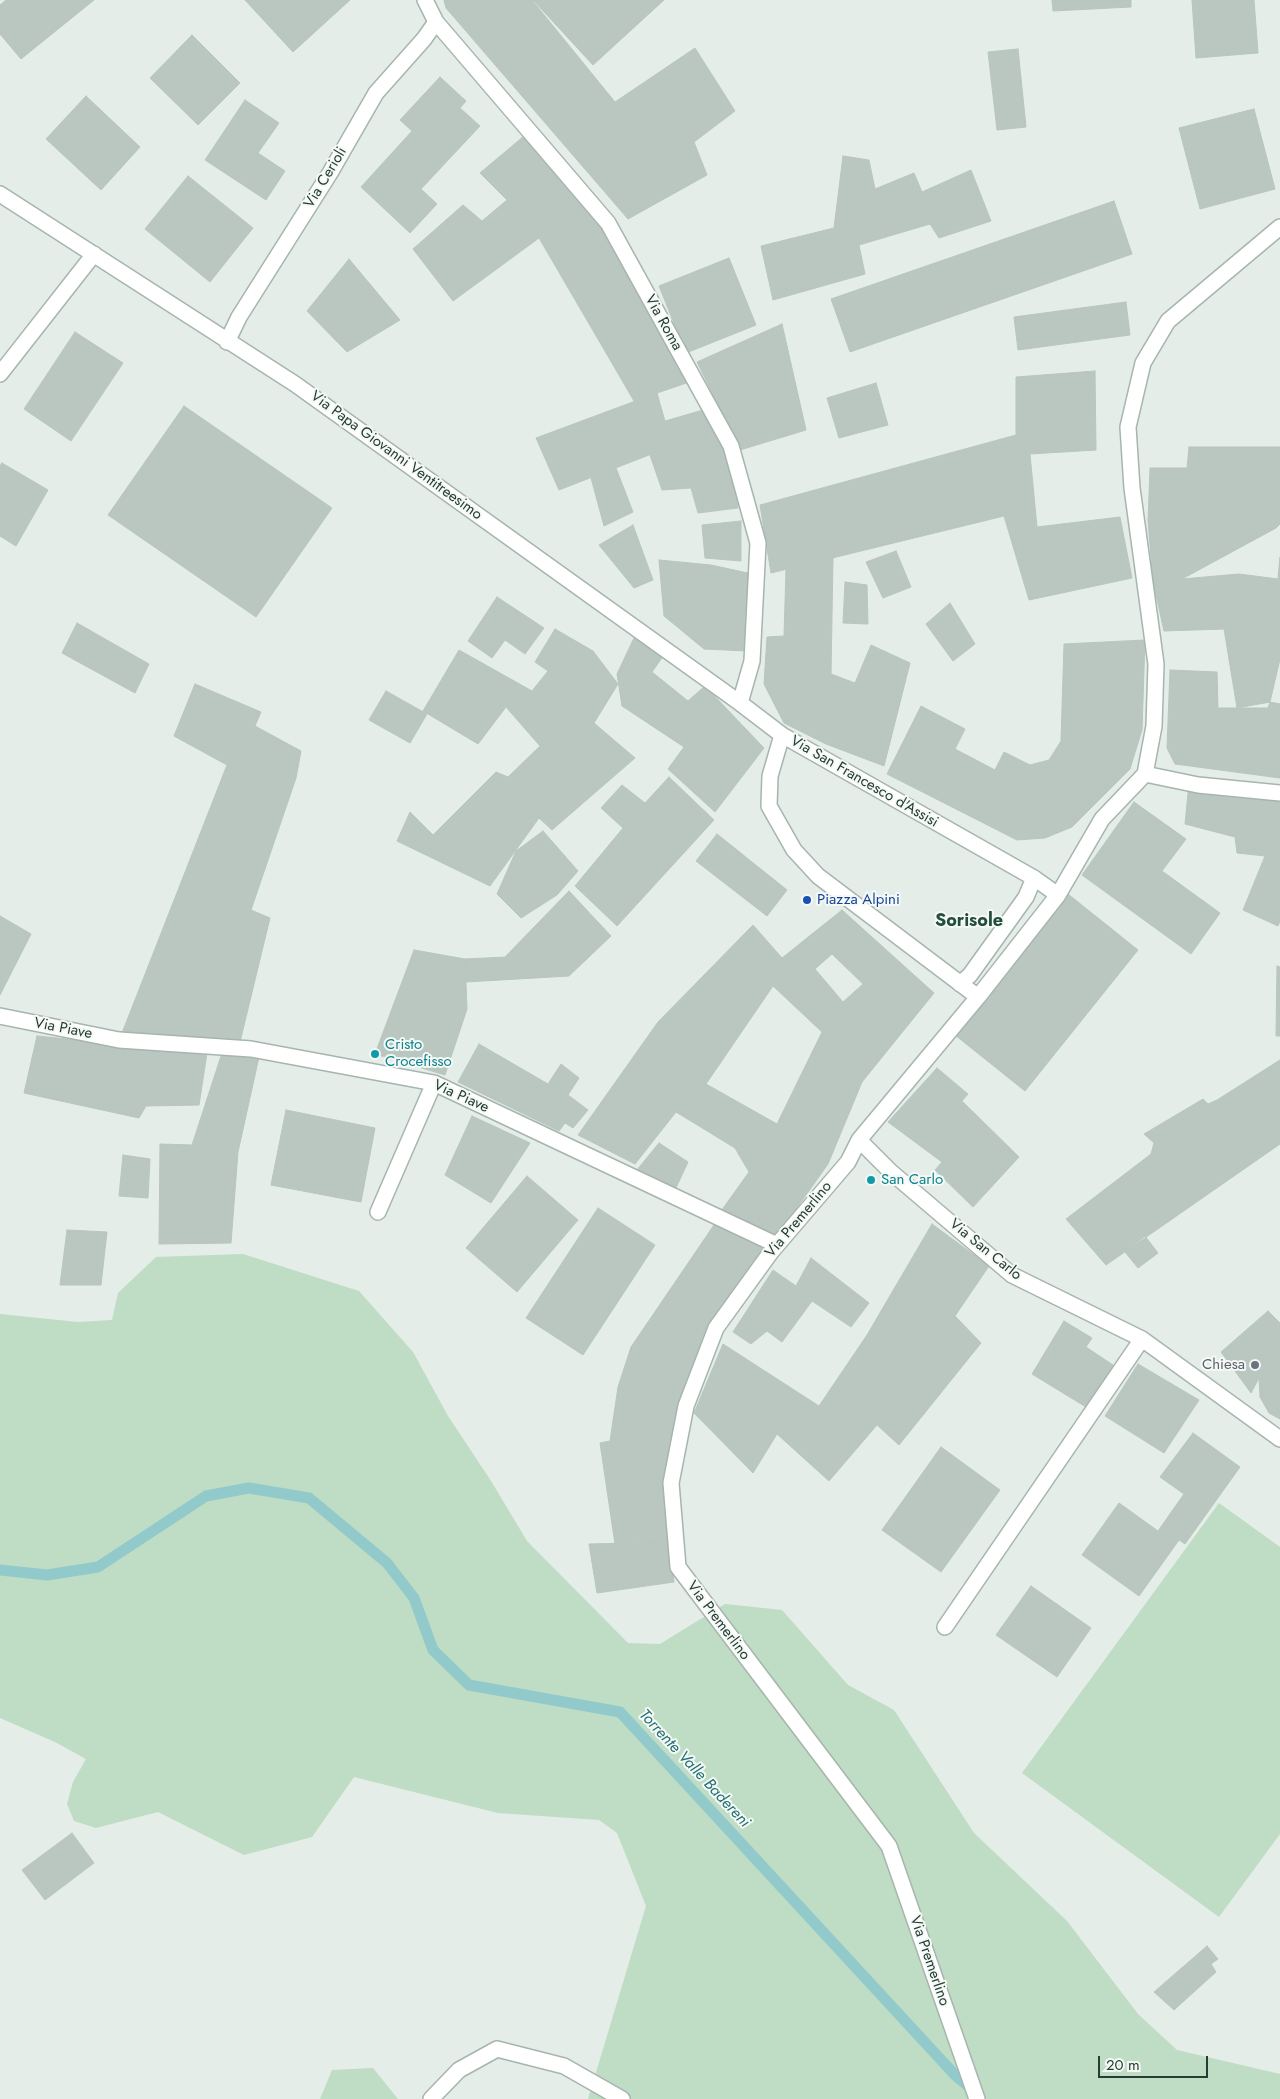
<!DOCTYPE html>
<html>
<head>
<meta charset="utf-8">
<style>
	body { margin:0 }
	#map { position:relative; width:1280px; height:2099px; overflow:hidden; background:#e4ede8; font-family:Jost,sans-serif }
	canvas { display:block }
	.scale { position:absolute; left:1098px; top:2056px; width:110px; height:22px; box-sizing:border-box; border:2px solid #253d34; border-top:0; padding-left:6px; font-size:15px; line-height:18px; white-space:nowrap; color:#253d34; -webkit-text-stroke:4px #f5f9f6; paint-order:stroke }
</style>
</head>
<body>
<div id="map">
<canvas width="1280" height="2099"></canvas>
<div class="scale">20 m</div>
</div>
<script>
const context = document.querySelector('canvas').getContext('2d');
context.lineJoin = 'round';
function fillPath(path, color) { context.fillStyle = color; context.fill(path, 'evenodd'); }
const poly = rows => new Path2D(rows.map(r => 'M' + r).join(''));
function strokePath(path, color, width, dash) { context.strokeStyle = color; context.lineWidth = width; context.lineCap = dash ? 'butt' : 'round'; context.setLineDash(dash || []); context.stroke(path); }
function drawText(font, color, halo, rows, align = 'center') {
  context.font = font + ' Jost,sans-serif'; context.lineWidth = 4; context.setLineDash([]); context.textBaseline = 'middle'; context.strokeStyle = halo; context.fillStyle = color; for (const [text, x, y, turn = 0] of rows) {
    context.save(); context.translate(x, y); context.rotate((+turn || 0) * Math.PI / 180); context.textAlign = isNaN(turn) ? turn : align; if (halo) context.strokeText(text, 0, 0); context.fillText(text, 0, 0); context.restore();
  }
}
const green = poly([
	[243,1254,359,1291,413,1352,448,1416,491,1481,527,1541,628,1643,660,1644,725,1604,782,1610,848,1685,894,1710,974,1833,1067,1921,1138,2014,1177,2050,1280,2074,1280,2099,588,2099,646,1906,617,1833,599,1820,498,1813,354,1777,312,1837,244,1855,158,1812,96,1828,74,1821,67,1804,73,1782,86,1759,55,1742,0,1718,0,1314,78,1322,112,1320,118,1293,156,1257],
	[1219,1503,1280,1547,1280,1834,1219,1917,1022,1773],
	[373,2068,398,2099,320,2099,332,2070]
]);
const stream = poly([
	[0,1570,47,1575,98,1567,206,1496,249,1488,309,1498,387,1563,414,1598,433,1650,469,1685,620,1712,955,2075,974,2091]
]);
const building = poly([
	[6,0,94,0,21,59,0,34,0,5,6,0],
	[245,0,350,0,293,52,245,0],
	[444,0,532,0,615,102,695,48,735,111,694,142,707,175,628,219,446,8,444,0],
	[533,0,664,0,593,65,533,0],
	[1052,0,1131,0,1131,7,1053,11,1052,0],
	[1192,0,1254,0,1258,53,1196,58,1192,0],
	[192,35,240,83,198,125,150,78,192,35],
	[1018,49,1026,127,997,130,988,52,1018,49],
	[440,77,466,101,460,108,480,126,421,189,437,204,410,233,361,187,412,131,400,120,440,77],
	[86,96,140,147,101,190,46,139,86,96],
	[245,100,279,123,258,153,285,171,266,200,205,160,245,100],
	[1254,109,1275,189,1200,209,1179,128,1254,109],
	[530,131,608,223,695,380,634,401,539,238,453,301,413,249,463,205,482,221,507,200,480,173,530,131],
	[843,156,869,160,875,189,914,173,922,192,971,170,991,221,939,238,930,224,859,245,865,274,773,300,761,246,834,228,843,156],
	[188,176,253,228,210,282,145,229,188,176],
	[1114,201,1132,254,850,352,831,299,1114,201],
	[729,258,756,325,686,353,659,286,729,258],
	[349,259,400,320,347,352,307,311,349,259],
	[1126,302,1130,335,1018,350,1014,317,1126,302],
	[782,324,806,430,740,450,697,362,782,324],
	[75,332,123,363,71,441,24,409,75,332],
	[1095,371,1096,450,1030,454,1037,527,1120,517,1132,578,1029,600,1004,516,771,573,760,505,1016,435,1016,377,1095,371],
	[876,383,888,425,839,438,827,398,876,383],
	[657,393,672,446,559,490,536,438,657,393],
	[184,406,332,508,256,617,108,515,184,406],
	[710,408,734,458,738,508,698,513,691,488,662,490,650,455,672,446,665,421,710,408],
	[1189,447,1280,447,1280,524,1276,528,1182,579,1239,574,1278,579,1280,557,1280,659,1270,702,1237,708,1224,629,1164,631,1153,581,1148,521,1150,468,1187,468,1189,447],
	[2,463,48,490,16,546,0,536,0,466,2,463],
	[616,468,633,512,604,526,591,478,616,468],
	[741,521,741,561,705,558,702,525,741,521],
	[633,525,653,580,634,588,599,545,633,525],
	[896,551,911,587,883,598,866,562,896,551],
	[833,558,831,674,855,683,871,645,910,663,884,766,826,744,784,723,764,684,767,637,784,636,786,569,833,558],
	[659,560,711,565,757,575,746,651,704,649,664,616,659,560],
	[845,582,867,585,868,624,843,623,845,582],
	[497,597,544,628,525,654,505,640,492,658,468,641,497,597],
	[950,603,975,644,953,661,926,624,950,603],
	[77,623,149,664,135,693,62,653,77,623],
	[555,629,593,651,618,684,594,723,635,758,552,830,539,818,490,886,397,841,410,812,433,835,496,772,508,777,540,746,506,707,478,744,423,711,459,650,532,691,548,671,535,662,555,629],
	[634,638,664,655,652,672,688,701,705,686,764,748,715,812,668,769,684,747,622,706,617,674,634,638],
	[1145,640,1142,730,1130,769,1072,827,1045,838,1017,840,887,774,921,706,965,729,955,749,995,770,1004,752,1030,765,1049,760,1061,741,1064,644,1145,640],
	[1170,670,1217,672,1218,708,1268,708,1270,702,1280,704,1280,778,1175,764,1167,748,1170,670],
	[195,684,261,712,255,726,301,751,296,778,251,910,270,918,240,1042,122,1033,227,765,174,736,195,684],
	[386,691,427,714,410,743,369,720,386,691],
	[669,777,714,820,617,926,575,886,623,828,601,808,622,785,645,803,669,777],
	[1189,783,1280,802,1280,921,1278,926,1243,910,1265,856,1237,853,1235,837,1185,824,1189,783],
	[1134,802,1186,839,1162,871,1220,913,1191,954,1082,875,1134,802],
	[543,831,578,871,557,895,521,918,497,894,516,851,543,831],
	[717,834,787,890,767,916,696,861,717,834],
	[569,891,611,936,569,976,466,982,465,959,505,957,569,891],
	[1068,894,1138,950,1025,1091,955,1035,1068,894],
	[842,910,934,993,862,1082,828,1164,777,1236,719,1214,749,1172,735,1148,676,1112,635,1164,578,1135,658,1022,753,925,782,958,842,910],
	[832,954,863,984,843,1002,815,969,832,954],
	[773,986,822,1032,777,1124,706,1084,773,986],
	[0,916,31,934,0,995,0,916],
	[414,950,465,959,467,1009,445,1075,375,1054,414,950],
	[1277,966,1280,967,1280,1036,1276,1036,1277,966],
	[37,1036,207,1053,199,1105,146,1106,139,1118,24,1093,37,1036],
	[479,1044,548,1084,561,1064,579,1078,568,1095,588,1110,573,1128,565,1123,559,1131,458,1082,479,1044],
	[222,1053,259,1057,238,1152,231,1243,159,1244,160,1144,192,1145,222,1053],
	[1280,1060,1280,1144,1106,1265,1066,1219,1151,1154,1154,1143,1144,1134,1203,1099,1208,1104,1217,1100,1280,1060],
	[937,1068,968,1094,962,1101,1019,1157,973,1207,935,1170,942,1162,888,1122,937,1068],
	[286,1110,375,1128,361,1202,271,1185,286,1110],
	[472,1116,530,1143,491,1203,445,1175,472,1116],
	[659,1143,688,1162,675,1190,632,1176,659,1143],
	[123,1155,150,1159,148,1198,119,1196,123,1155],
	[527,1176,578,1220,517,1292,466,1248,527,1176],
	[598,1208,655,1245,583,1355,526,1318,598,1208],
	[716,1222,771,1252,709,1328,671,1483,669,1542,615,1544,600,1443,610,1441,618,1387,631,1347,716,1222],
	[932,1224,989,1266,955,1316,981,1343,899,1445,877,1425,829,1481,777,1434,753,1473,694,1413,723,1344,819,1406,867,1335,932,1224],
	[67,1230,107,1232,101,1285,60,1285,67,1230],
	[1145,1236,1158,1253,1138,1268,1125,1252,1145,1236],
	[811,1258,869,1303,851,1327,812,1301,782,1342,767,1331,751,1344,733,1332,773,1270,796,1286,811,1258],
	[1268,1311,1280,1323,1280,1419,1269,1413,1260,1397,1259,1378,1251,1393,1221,1352,1268,1311],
	[1064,1321,1092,1338,1086,1347,1116,1367,1086,1407,1032,1374,1064,1321],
	[1138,1364,1199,1400,1164,1453,1105,1416,1138,1364],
	[1193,1433,1240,1467,1185,1544,1179,1540,1139,1596,1082,1555,1119,1503,1158,1531,1184,1494,1160,1477,1193,1433],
	[941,1447,1000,1490,941,1572,882,1530,941,1447],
	[669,1542,674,1582,597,1593,589,1544,669,1542],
	[1031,1586,1091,1628,1057,1677,996,1635,1031,1586],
	[72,1833,94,1863,45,1900,22,1870,72,1833],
	[1207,1946,1218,1959,1211,1964,1216,1972,1174,2010,1154,1992,1207,1946]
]);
const minor = poly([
	[425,0,436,22,608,223,731,446,758,543,752,661,740,703],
	[0,194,295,384,740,703,782,735,1034,878,1058,895],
	[227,342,239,317,330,173,376,93,424,39,436,22],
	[0,374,94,254],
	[782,735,770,776,769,806,794,850,818,876,978,997],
	[1145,774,1198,785,1280,793],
	[960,984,970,975,1026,897,1034,878],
	[0,1016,119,1040,251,1049,434,1083,777,1245],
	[859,1140,891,1172,1012,1275,1142,1339,1280,1439],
	[378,1212,434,1083],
	[945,1627,1142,1339],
	[431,2099,459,2070,497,2049,564,2066,622,2099],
	[977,2099,889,1846,678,1567,671,1483,686,1406,716,1328,771,1252,848,1162,859,1140,978,997,1058,895,1102,819,1145,774,1154,726,1156,664,1132,488,1128,427,1143,363,1168,321,1280,227]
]);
const markers = [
	[807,900,5,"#1a4fb4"],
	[375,1054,5,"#0f9aa8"],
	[871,1180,5,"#0f9aa8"],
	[1255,1365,5,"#6b7280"]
];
const streetNames = [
	["Via Cerioli",326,178,-59],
	["Via Roma",663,323,61],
	["Via Papa Giovanni Ventitreesimo",396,456,36],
	["Via San Francesco d'Assisi",864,782,30],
	["Via Piave",63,1029,11],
	["Via Piave",461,1097,24],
	["Via Premerlino",799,1220,-50],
	["Via San Carlo",985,1250,39],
	["Via Premerlino",718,1621,53],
	["Via Premerlino",929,1961,71]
];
const transitNames = [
	["Piazza Alpini",817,900]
];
const cultureNames = [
	["Cristo",385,1045],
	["Crocefisso",385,1062],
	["San Carlo",881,1180]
];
const worshipNames = [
	["Chiesa",1245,1365]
];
const waterNames = [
	["Torrente Valle Badereni",694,1769,47]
];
const quarterNames = [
	["Sorisole",969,922]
];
fillPath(green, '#bfdcc4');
strokePath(stream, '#92cacc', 11);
fillPath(building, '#bac7c1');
strokePath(building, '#b7c6be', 1);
strokePath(minor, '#a7b5ae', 18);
strokePath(minor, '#fff', 15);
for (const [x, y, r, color] of markers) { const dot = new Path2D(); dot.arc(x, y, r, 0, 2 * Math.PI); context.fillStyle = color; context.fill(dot); strokePath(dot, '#f5f9f6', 2); }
drawText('15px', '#253d34', '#f5f9f6', streetNames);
drawText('15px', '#164399', '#f5f9f6', transitNames, 'left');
drawText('15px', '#0d838f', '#f5f9f6', cultureNames, 'left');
drawText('15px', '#5b616d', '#f5f9f6', worshipNames, 'right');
drawText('italic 16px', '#247074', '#f5f9f6', waterNames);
drawText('bold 18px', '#234d3e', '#f5f9f6', quarterNames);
</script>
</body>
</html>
